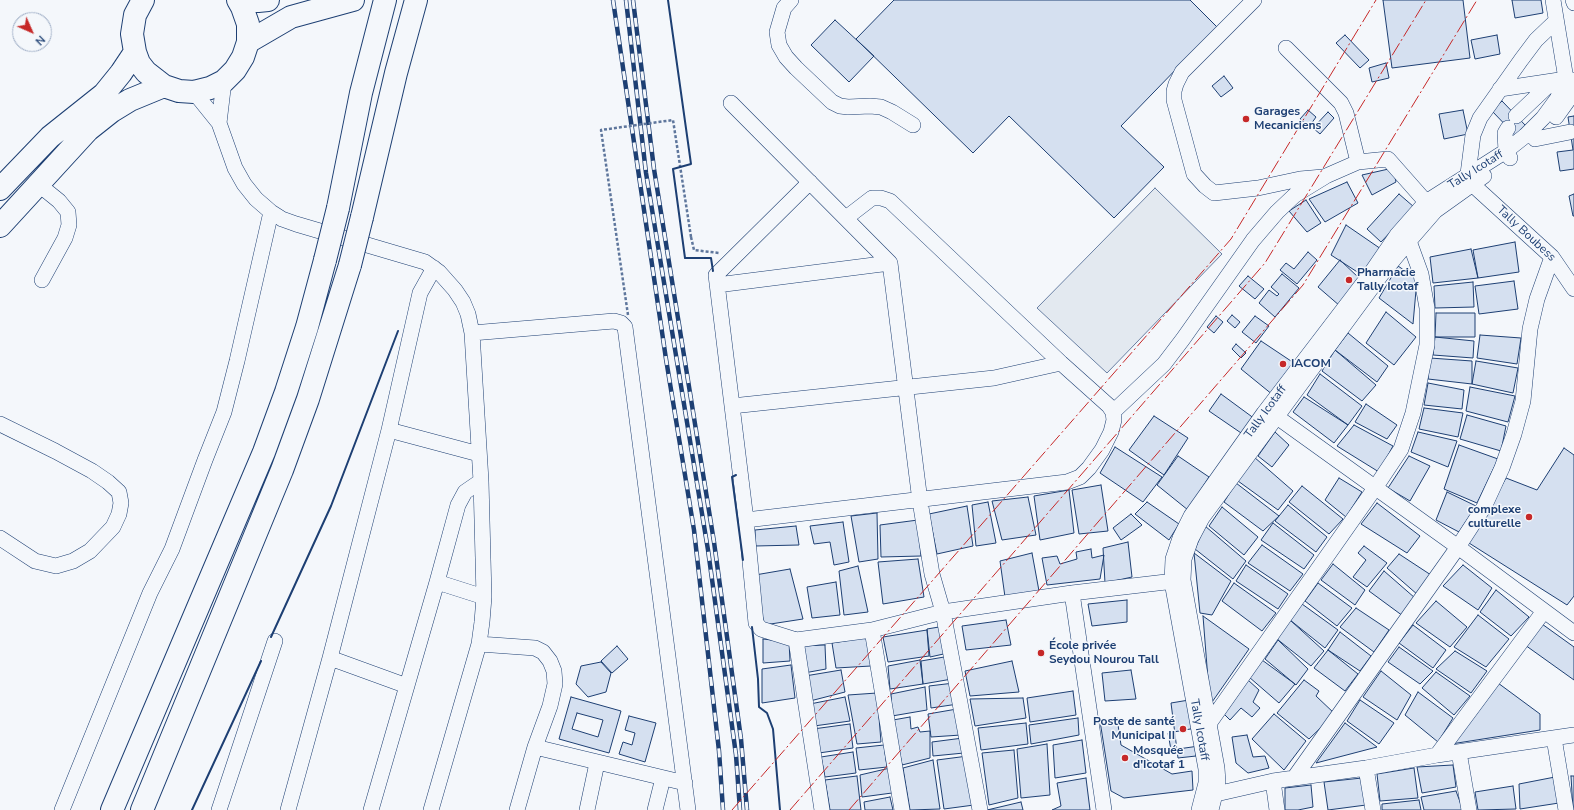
<!DOCTYPE html>
<html>
<head>
<meta charset="utf-8">
<style>
	body { margin:0 }
	#map { position:relative; width:1574px; height:810px; overflow:hidden; background:#f4f7fb; font-family:"Nunito Sans",sans-serif }
	canvas { display:block }
	.north { position:absolute; left:12px; top:12px; width:40px; height:40px; box-sizing:border-box; background:#f4f7fb; border:1px solid #9eadc5; border-radius:50%; rotate:135deg; font-size:11px; font-weight:700; line-height:16px; text-align:center; color:#1d3f73 }
	.north::after { content:''; display:block; margin:auto; width:14px; height:18px; background:#c62828; clip-path:polygon(50% 0,100% 100%,50% 72%,0 100%) }
</style>
</head>
<body>
<div id="map">
<canvas width="1574" height="810"></canvas>
<div class="north">N</div>
</div>
<script>
const context = document.querySelector('canvas').getContext('2d');
context.lineJoin = 'round';
function fillPath(path, color) { context.fillStyle = color; context.fill(path, 'evenodd'); }
const poly = rows => new Path2D(rows.map(r => 'M' + r).join(''));
function strokePath(path, color, width, dash) { context.strokeStyle = color; context.lineWidth = width; context.lineCap = dash ? 'butt' : 'round'; context.setLineDash(dash || []); context.stroke(path); }
function drawText(font, color, halo, rows, align = 'center') {
  context.font = font + ' "Nunito Sans",sans-serif'; context.lineWidth = 3; context.setLineDash([]); context.textBaseline = 'middle'; context.strokeStyle = halo; context.fillStyle = color; for (const [text, x, y, turn = 0] of rows) {
    context.save(); context.translate(x, y); context.rotate((+turn || 0) * Math.PI / 180); context.textAlign = isNaN(turn) ? turn : align; if (halo) context.strokeText(text, 0, 0); context.fillText(text, 0, 0); context.restore();
  }
}
const green = poly([
	[1155,188,1222,254,1107,373,1037,308,1155,188]
]);
const building = poly([
	[894,0,1190,0,1217,27,1121,126,1164,167,1114,218,1009,116,973,153,856,39,894,0],
	[1383,0,1463,0,1470,58,1392,68,1383,0],
	[1512,0,1541,0,1543,13,1515,18,1512,0],
	[835,20,874,56,849,82,811,45,835,20],
	[1345,35,1369,60,1360,68,1336,43,1345,35],
	[1497,35,1500,54,1475,59,1471,40,1497,35],
	[1386,63,1389,78,1372,82,1369,68,1386,63],
	[1224,76,1233,88,1221,97,1212,86,1224,76],
	[1502,101,1526,126,1516,136,1492,111,1502,101],
	[1308,110,1316,117,1309,127,1300,119,1308,110],
	[1463,110,1468,134,1444,139,1439,114,1463,110],
	[1328,112,1334,118,1320,134,1313,128,1328,112],
	[1574,116,1574,169,1560,171,1557,152,1573,150,1568,117,1574,116],
	[1393,168,1396,182,1372,195,1362,175,1393,168],
	[1347,182,1358,203,1325,222,1309,199,1347,182],
	[1399,194,1414,207,1381,242,1367,229,1399,194],
	[1574,194,1574,216,1573,216,1569,196,1574,194],
	[1306,200,1321,223,1307,232,1289,211,1306,200],
	[1346,225,1381,249,1362,275,1331,255,1346,225],
	[1515,242,1519,272,1478,278,1473,250,1515,242],
	[1471,249,1478,278,1433,283,1430,257,1471,249],
	[1308,252,1317,260,1297,284,1280,270,1286,263,1294,269,1308,252],
	[1340,260,1359,278,1340,306,1318,287,1340,260],
	[1398,266,1417,279,1413,324,1379,298,1398,266],
	[1282,274,1299,288,1275,317,1259,303,1269,290,1277,296,1279,294,1271,287,1282,274],
	[1248,276,1264,289,1255,299,1239,286,1248,276],
	[1514,281,1518,309,1479,314,1475,286,1514,281],
	[1473,282,1474,307,1435,308,1434,286,1473,282],
	[1386,312,1416,337,1394,365,1366,343,1386,312],
	[1436,313,1475,313,1475,337,1435,337,1436,313],
	[1232,315,1240,322,1235,328,1227,321,1232,315],
	[1216,316,1223,322,1214,333,1207,327,1216,316],
	[1255,316,1269,326,1256,343,1242,332,1255,316],
	[1348,333,1388,366,1377,382,1335,350,1348,333],
	[1480,335,1521,338,1517,364,1477,358,1480,335],
	[1435,337,1474,341,1473,358,1433,355,1435,337],
	[1261,341,1294,363,1273,395,1241,369,1261,341],
	[1236,344,1246,353,1241,358,1232,349,1236,344],
	[1335,350,1376,385,1362,401,1322,371,1335,350],
	[1430,358,1472,361,1472,384,1428,379,1430,358],
	[1476,361,1518,368,1513,393,1472,384,1476,361],
	[1320,374,1362,406,1348,425,1307,395,1320,374],
	[1428,383,1464,390,1462,409,1424,405,1428,383],
	[1470,387,1515,396,1508,422,1466,411,1470,387],
	[1221,394,1255,419,1244,435,1209,411,1221,394],
	[1304,397,1348,425,1334,443,1293,412,1304,397],
	[1366,404,1397,425,1387,439,1355,422,1366,404],
	[1424,408,1463,413,1458,437,1419,429,1424,408],
	[1467,415,1506,426,1501,451,1460,439,1467,415],
	[1154,416,1188,438,1164,475,1129,450,1154,416],
	[1354,425,1393,446,1379,472,1337,446,1354,425],
	[1275,432,1289,445,1272,467,1258,456,1275,432],
	[1418,432,1457,441,1448,467,1411,452,1418,432],
	[1459,445,1498,459,1477,503,1444,489,1459,445],
	[1115,447,1162,477,1143,502,1100,473,1115,447],
	[1564,448,1574,455,1574,596,1567,605,1469,543,1506,478,1537,490,1564,448],
	[1178,456,1209,477,1188,510,1157,485,1178,456],
	[1409,456,1430,466,1410,501,1388,488,1409,456],
	[1254,457,1293,491,1278,510,1238,481,1254,457],
	[1339,478,1362,492,1346,517,1325,500,1339,478],
	[1236,483,1279,516,1263,531,1224,502,1236,483],
	[1101,485,1108,531,1079,534,1072,490,1101,485],
	[1302,486,1343,519,1329,534,1289,502,1302,486],
	[1069,490,1074,533,1040,540,1034,496,1069,490],
	[1447,492,1476,506,1459,532,1436,520,1447,492],
	[1028,497,1036,535,1002,540,992,501,1028,497],
	[988,502,996,543,976,546,972,505,988,502],
	[1147,502,1179,524,1169,540,1135,514,1147,502],
	[1377,503,1420,536,1407,553,1361,524,1377,503],
	[1288,505,1327,537,1316,552,1275,521,1288,505],
	[967,506,973,546,937,554,929,514,967,506],
	[1222,507,1258,537,1244,555,1209,526,1222,507],
	[877,513,878,559,859,562,851,516,877,513],
	[1131,514,1142,525,1121,540,1113,528,1131,514],
	[918,520,921,556,881,557,880,525,918,520],
	[843,522,849,562,834,565,830,542,814,544,810,526,843,522],
	[1273,523,1314,555,1304,569,1261,540,1273,523],
	[796,526,799,545,755,546,755,530,796,526],
	[1205,526,1246,561,1233,579,1195,549,1205,526],
	[1128,542,1132,577,1105,583,1103,548,1128,542],
	[1262,545,1303,574,1290,591,1248,563,1262,545],
	[1364,546,1387,563,1367,587,1353,577,1366,560,1358,553,1364,546],
	[1091,549,1092,558,1104,555,1100,579,1047,585,1042,558,1057,556,1060,564,1077,559,1076,552,1091,549],
	[1032,553,1039,591,1005,597,1000,561,1032,553],
	[1194,553,1231,581,1212,615,1200,613,1194,553],
	[1399,554,1431,575,1418,595,1387,568,1399,554],
	[918,559,924,597,883,604,878,562,918,559],
	[1333,564,1365,590,1355,605,1321,580,1333,564],
	[1246,565,1288,594,1278,609,1236,581,1246,565],
	[1463,565,1492,588,1478,610,1443,586,1463,565],
	[858,566,868,612,844,615,839,571,858,566],
	[790,569,803,619,764,625,755,575,790,569],
	[1384,571,1415,598,1403,616,1369,591,1384,571],
	[836,582,840,615,812,618,807,587,836,582],
	[1234,583,1276,613,1262,631,1222,601,1234,583],
	[1318,583,1352,608,1337,626,1305,601,1318,583],
	[1496,590,1529,617,1511,636,1480,612,1496,590],
	[1127,600,1127,622,1092,626,1088,604,1127,600],
	[1436,601,1467,627,1450,647,1416,623,1436,601],
	[1302,604,1338,630,1325,648,1290,620,1302,604],
	[1356,608,1389,630,1374,652,1340,627,1356,608],
	[1478,615,1509,639,1486,667,1454,647,1478,615],
	[1203,616,1249,649,1210,705,1203,616],
	[1006,620,1011,645,966,650,962,626,1006,620],
	[1290,620,1324,651,1311,666,1277,639,1290,620],
	[1542,624,1574,647,1574,680,1525,645,1542,624],
	[1413,625,1446,650,1433,668,1399,643,1413,625],
	[945,626,948,653,930,657,927,629,945,626],
	[927,630,929,656,888,662,883,637,927,630],
	[1340,632,1371,656,1360,671,1328,650,1340,632],
	[868,637,871,666,836,668,832,643,868,637],
	[763,639,789,642,790,661,763,663,763,639],
	[1278,640,1308,669,1296,685,1265,659,1278,640],
	[825,645,826,669,804,673,802,646,825,645],
	[617,646,628,659,612,673,601,661,617,646],
	[1399,647,1433,671,1420,684,1388,662,1399,647],
	[1328,650,1358,674,1345,691,1314,668,1328,650],
	[1455,651,1487,671,1471,693,1436,669,1455,651],
	[950,656,952,679,923,684,921,661,950,656],
	[920,660,923,684,890,689,888,666,920,660],
	[1262,660,1295,684,1279,703,1249,677,1262,660],
	[1012,661,1019,692,970,696,965,671,1012,661],
	[601,662,611,673,606,692,588,697,576,684,581,666,601,662],
	[791,665,795,698,762,703,762,669,791,665],
	[841,670,845,692,810,701,805,676,841,670],
	[1131,670,1136,699,1105,701,1102,673,1131,670],
	[1381,671,1411,695,1397,720,1363,697,1381,671],
	[1436,672,1470,696,1454,715,1422,688,1436,672],
	[1248,680,1259,690,1253,702,1260,708,1252,717,1241,708,1230,720,1223,713,1248,680],
	[1304,680,1319,691,1316,696,1335,714,1309,739,1277,713,1304,680],
	[954,683,958,704,931,708,929,686,954,683],
	[1498,683,1540,714,1540,730,1451,744,1498,683],
	[925,687,927,710,892,716,891,694,925,687],
	[1073,691,1076,715,1030,722,1027,698,1073,691],
	[1418,692,1453,718,1438,742,1405,715,1418,692],
	[877,693,881,742,857,744,848,695,877,693],
	[571,697,621,711,609,753,559,739,571,697],
	[577,713,603,720,598,737,572,729,577,713],
	[845,697,850,721,814,726,810,704,845,697],
	[1023,698,1026,718,975,726,970,699,1023,698],
	[1189,700,1196,756,1178,758,1171,703,1189,700],
	[1360,700,1394,723,1379,744,1347,721,1360,700],
	[957,709,961,735,931,737,928,714,957,709],
	[1274,714,1306,741,1284,770,1252,739,1274,714],
	[629,716,656,723,645,762,619,754,623,742,632,745,635,733,625,730,629,716],
	[910,717,911,729,918,727,920,732,930,731,930,758,902,765,893,720,910,717],
	[1078,718,1079,735,1031,744,1029,725,1078,718],
	[1117,718,1121,745,1172,774,1192,771,1193,790,1124,798,1111,791,1100,721,1117,718],
	[1026,723,1028,744,981,750,978,728,1026,723],
	[1345,723,1377,747,1316,763,1345,723],
	[850,724,853,748,819,753,813,729,850,724],
	[1196,728,1199,746,1171,750,1168,733,1196,728],
	[1247,735,1253,757,1265,756,1269,768,1248,773,1236,763,1232,737,1247,735],
	[963,738,964,753,933,756,932,742,963,738],
	[1082,740,1086,773,1055,778,1053,745,1082,740],
	[1047,744,1050,795,1021,798,1017,749,1047,744],
	[884,745,887,767,859,770,856,748,884,745],
	[1014,750,1018,798,989,805,982,753,1014,750],
	[853,752,856,773,825,777,821,757,853,752],
	[968,756,974,805,944,809,937,760,968,756],
	[933,760,940,809,910,810,903,768,933,760],
	[1453,765,1456,787,1422,793,1417,767,1453,765],
	[890,768,892,793,862,797,860,775,890,768],
	[1414,768,1418,798,1380,801,1377,774,1414,768],
	[857,776,861,810,830,810,825,780,857,776],
	[1571,776,1574,776,1574,810,1573,810,1571,776],
	[1555,777,1559,803,1520,809,1519,784,1555,777],
	[1086,778,1090,810,1052,810,1061,806,1057,783,1086,778],
	[1362,778,1366,805,1328,810,1324,782,1362,778],
	[1311,785,1313,807,1298,810,1285,810,1285,788,1311,785],
	[1513,786,1516,809,1478,810,1475,792,1513,786],
	[1456,791,1463,810,1424,810,1421,797,1456,791],
	[890,797,893,810,865,810,864,802,890,797],
	[1419,800,1421,810,1382,810,1382,804,1419,800],
	[1021,802,1023,810,987,810,1021,802]
]);
const path = poly([
	[691,237,694,250,719,253]
]);
const minor = poly([
	[791,0,784,8,777,32,779,45,786,57,796,68,832,102,840,106,848,107,870,106,881,107,892,112,913,125],
	[1254,0,1182,72,1176,84,1174,91,1174,100,1194,174,1205,186,1214,193,1258,188,1300,179,1323,177],
	[1573,0,1574,3],
	[1556,21,1536,40,1521,60,1480,118,1473,135,1468,174,1472,184,1552,257,1574,289],
	[1286,48,1341,103,1346,113,1358,162],
	[1500,89,1566,79,1573,80],
	[194,92,219,123,235,168,244,184,256,199,271,212,282,219,296,224,425,262,439,272,455,290,463,302,468,314,472,333,481,481,484,597,482,622,479,644,431,810],
	[731,103,890,263,920,501,932,574,943,612,980,810],
	[1516,116,1552,82],
	[1556,117,1574,92],
	[219,123,224,81],
	[1508,128,1505,133,1506,151,1510,158],
	[1535,139,1570,132],
	[810,182,716,275,746,520,756,623,761,629,796,640,872,630,943,612,1072,593,1183,580],
	[38,184,59,201,68,212,69,225,65,238,42,280],
	[717,285,890,263],
	[472,333,614,321,621,323,625,327,688,810],
	[732,406,994,378,1061,363],
	[1113,412,1164,364,1183,339,1253,240,1277,212,1295,195,1326,176,1358,162,1388,159,1426,202],
	[1277,417,1458,547,1574,633],
	[0,424,55,451,92,471,108,482,119,492,121,503,119,514,113,527,90,551,73,561,56,566,35,561,0,538],
	[389,430,479,454],
	[746,520,1067,482,1080,477,1089,468,1102,450,1111,432,1114,420,1113,412,1109,406,1061,363,890,201,881,198,872,198,846,218],
	[437,582,484,597],
	[1072,593,1104,810],
	[872,630,902,810],
	[796,640,822,810],
	[479,644,535,648,543,652,550,661,554,671,555,684,550,706,535,747,517,810],
	[330,658,407,686],
	[1206,728,1375,488,1401,449,1413,413,1427,345,1427,308,1421,274,1409,241],
	[1554,738,1566,810],
	[535,747,685,783],
	[1459,752,1469,810],
	[1437,755,1544,611],
	[1366,768,1373,810],
	[1294,778,1458,547,1484,507,1502,468,1514,434,1523,401,1530,329,1537,299,1552,257],
	[1273,781,1277,810],
	[1207,794,1216,794,1273,781,1366,768,1437,755,1574,735],
	[62,810,150,593,172,549,205,460,224,412,237,361,271,212],
	[219,810,275,641],
	[288,810,330,658,389,430,420,293,434,268],
	[371,810,437,582,458,505,465,492,481,481],
	[587,810,597,763],
	[655,810,663,778],
	[1199,810,1206,783,1206,769,1172,582,1173,559,1180,538,1191,516,1264,413,1371,273,1397,235,1426,202,1506,151,1525,136,1543,118,1557,99,1566,79,1553,0],
	[1211,810,1218,782,1217,768,1183,580,1184,559,1191,539,1202,518,1381,275,1409,241,1435,211,1484,176]
]);
const highway = poly([
	[143,0,135,15,132,34,135,52,139,63,146,72,164,86,179,91,194,92,210,88,224,81,235,70,243,57,248,42,248,24,242,7,238,0],
	[244,0,258,1,268,0],
	[248,42,291,17,353,0],
	[0,189,50,137,104,94,121,73,135,52],
	[338,208,361,93,385,0],
	[362,217,396,73,416,0],
	[0,226,88,130,112,111,130,100,164,86],
	[112,810,264,452,286,392,307,327,325,260],
	[142,810,282,470,308,399,350,265]
]);
const rail = poly([
	[613,0,666,359,694,530,719,751,723,810],
	[626,0,646,173,708,550,736,755,740,810],
	[633,0,654,169,714,542,741,739,747,810]
]);
const pathBridge = poly([
	[628,315,601,130,673,120,691,237]
]);
const highwayBridge = poly([
	[325,260,338,208],
	[350,265,362,217]
]);
const wall = poly([
	[668,0,691,164,673,169,685,258,711,258,713,271],
	[736,475,732,477,743,560],
	[752,627,758,679,759,707,767,713,773,729,780,810],
	[271,637,331,506,398,331],
	[192,810,261,661]
]);
const power = poly([
	[732,810,1231,239,1376,0],
	[790,810,1265,263,1426,0],
	[849,810,1303,285,1477,0]
]);
const markers = [
	[1246,119,4,"#c62828"],
	[1349,280,4,"#c62828"],
	[1283,364,4,"#c62828"],
	[1529,517,4,"#c62828"],
	[1041,653,4,"#c62828"],
	[1183,729,4,"#c62828"],
	[1125,758,4,"#c62828"]
];
const poiNames = [
	["Garages",1254,112],
	["Mecaniciens",1254,126],
	["Pharmacie",1357,273],
	["Tally Icotaf",1357,287],
	["IACOM",1291,364],
	["complexe",1521,510,"right"],
	["culturelle",1521,524,"right"],
	["École privée",1049,646],
	["Seydou Nourou Tall",1049,660],
	["Poste de santé",1175,722,"right"],
	["Municipal II",1175,736,"right"],
	["Mosquée",1133,751],
	["d'Icotaf 1",1133,765]
];
const streetNames = [
	["Tally Icotaff",1476,170,-32],
	["Tally Boubess",1526,234,43],
	["Tally Icotaff",1266,412,-54],
	["Tally Icotaff",1199,730,80]
];
fillPath(green, '#e3e9f0');
strokePath(green, '#687fa3', 1);
fillPath(building, '#d5e0f0');
strokePath(building, '#1d3f73', 1);
strokePath(minor, '#1d3f73', 16);
strokePath(highway, '#1d3f73', 24);
strokePath(path, '#5e769c', 2.5, [3, 2]);
strokePath(minor, '#f4f7fb', 15);
strokePath(highway, '#f4f7fb', 22);
strokePath(rail, '#1d3f73', 4.5);
strokePath(rail, '#f4f7fb', 3, [9]);
strokePath(highwayBridge, '#1d3f73', 24, []);
strokePath(pathBridge, '#5e769c', 2.5, [3, 2]);
strokePath(highwayBridge, '#f4f7fb', 22);
strokePath(wall, '#1d3f73', 2);
strokePath(power, '#c62828', 1, [14, 3, 2, 3]);
for (const [x, y, r, color] of markers) { const dot = new Path2D(); dot.arc(x, y, r, 0, 2 * Math.PI); context.fillStyle = color; context.fill(dot); strokePath(dot, '#f4f7fb', 1.5); }
drawText('bold 12px', '#1d3f73', '#f4f7fb', poiNames, 'left');
drawText('12px', '#1d3f73', '#f4f7fb', streetNames);
</script>
</body>
</html>
